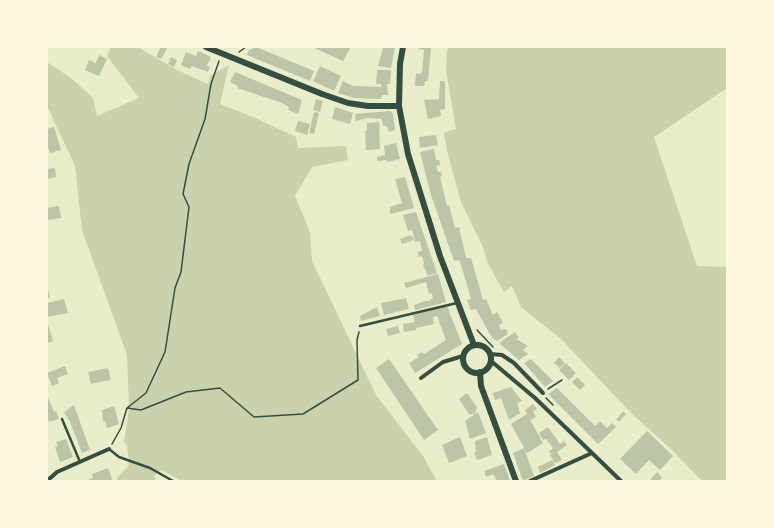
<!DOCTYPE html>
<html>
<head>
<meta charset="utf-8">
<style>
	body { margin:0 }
	#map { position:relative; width:774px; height:528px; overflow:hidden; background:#e9edc9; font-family:"Libre Baskerville",serif }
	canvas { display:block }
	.frame { position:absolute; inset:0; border:48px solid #fefae0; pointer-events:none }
</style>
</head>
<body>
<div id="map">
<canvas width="774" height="528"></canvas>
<div class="frame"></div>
</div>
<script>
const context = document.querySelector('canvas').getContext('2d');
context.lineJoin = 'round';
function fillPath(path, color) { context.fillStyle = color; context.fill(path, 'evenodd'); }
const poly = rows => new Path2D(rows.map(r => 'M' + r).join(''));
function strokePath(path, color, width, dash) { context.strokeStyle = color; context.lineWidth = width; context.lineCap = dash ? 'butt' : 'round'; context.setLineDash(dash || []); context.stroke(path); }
const green = poly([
	[111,47,138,47,177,70,208,84,210,76,229,65,220,104,253,117,296,137,298,148,346,146,348,160,312,167,295,196,310,232,312,261,376,395,423,456,437,481,182,481,161,470,154,476,156,481,117,481,117,478,129,465,127,445,124,442,129,409,127,355,82,230,75,166,47,106,47,62,71,78,93,98,97,116,139,98,107,56],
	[449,47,727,47,727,88,654,137,697,266,727,267,727,481,702,481,671,449,632,414,561,339,521,307,512,286,504,292,488,264,483,247,461,202,447,151,444,133,456,129,446,70,447,51]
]);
const building = poly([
	[157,47,168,47,161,59,156,57,160,48],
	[256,47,314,71,310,81,247,55,249,50],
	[312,47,351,47,343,61],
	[379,47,395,47,391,68,378,66,383,48],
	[418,47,431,47,428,81,425,81,424,86,415,86,416,74,422,73,424,50,419,49],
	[198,51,211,57,207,66,210,67,208,72,192,66,190,69,181,65,186,52,196,56],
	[99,55,107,59,99,76,85,70,89,60,96,63],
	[171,57,177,60,174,67,168,64],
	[320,66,341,76,334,91,313,81],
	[377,70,391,70,390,84,387,84,388,95,382,95,381,99,354,98,338,93,343,81,353,86,381,87,381,84,376,84],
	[235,72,302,100,298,114,288,110,289,107,282,103,237,88,238,86,230,82],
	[440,81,445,81,445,109,440,110,441,116,428,119,424,100,439,99],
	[316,99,323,101,320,112,313,110],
	[335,107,353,113,350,124,332,119],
	[390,111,393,114,395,130,389,132,387,126,383,126,382,119,367,118,356,121,355,114],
	[314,112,319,113,314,134,309,133],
	[298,121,310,124,307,135,295,131],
	[379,122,380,149,366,150,365,131,367,131,367,123],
	[54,127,61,150,50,153,47,144,47,129],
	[436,135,438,145,420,148,419,137],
	[396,143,400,159,387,162,387,160,377,161,377,157,385,155,384,146],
	[434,149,436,160,439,160,440,165,436,166,438,172,441,172,442,176,440,177,447,206,449,205,455,228,459,227,466,258,471,258,483,300,486,299,493,315,497,312,503,323,499,325,501,330,506,329,508,334,497,341,491,336,476,309,471,310,467,300,471,299,462,268,459,260,454,261,431,195,420,152],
	[55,168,56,177,47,179,47,169],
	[405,177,414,208,390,214,390,207,402,203,395,179],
	[59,206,61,218,47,220,47,208],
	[416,212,437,273,428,276,423,265,424,264,422,256,418,257,418,252,422,251,420,241,415,242,412,230,408,231,403,215],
	[411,235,414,240,402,244,400,239],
	[438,274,446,302,431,306,430,299,433,299,432,293,429,294,426,282,406,288,404,283],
	[47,286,50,298,47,298],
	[406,298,409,309,384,315,381,303],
	[64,299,68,313,47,317,47,303],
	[425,301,430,301,431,306,415,310,414,305],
	[447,306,462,344,415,373,409,363,419,357,417,355,422,352,424,354,446,340,437,316,433,317,434,324,416,328,416,330,404,332,403,324,415,322,413,315],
	[377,307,380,316,361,321,360,316],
	[48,324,53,341,47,343,47,325],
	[398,326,400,333,388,336,386,329],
	[515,332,519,338,516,339,528,346,523,350,528,354,519,360,499,343],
	[559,357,565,363,560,368,554,363],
	[389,359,438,430,424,440,376,368],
	[531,359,553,381,545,387,524,363],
	[566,363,576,373,569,380,559,370],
	[65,366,68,374,57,378,59,383,52,386,47,373],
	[108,368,111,380,91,384,88,372],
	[577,377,585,385,580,390,572,382],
	[511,387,522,401,517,403,520,413,509,420,501,398,495,400,493,393],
	[557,388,595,426,600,421,607,428,612,423,616,427,598,444,548,394],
	[467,393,477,407,475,414,469,414,459,399],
	[47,395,54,412,56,411,59,419,49,422,47,416],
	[533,404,537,409,533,411,536,417,530,420,543,443,527,453,511,424,527,414,525,410],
	[74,405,90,450,82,453,70,422,64,412],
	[114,406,119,424,107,428,105,421,103,421,102,410],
	[623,411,626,414,619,422,616,420],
	[478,412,486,433,470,439,465,421],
	[548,427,560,444,564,441,567,445,557,452,562,460,555,463,550,455,555,451,550,454,549,452,553,448,546,439,543,440,539,433],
	[647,431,673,456,660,470,649,460,636,474,620,459],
	[460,437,467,456,449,463,442,445],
	[487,437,492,455,477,460,474,453,476,452,475,441],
	[66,439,73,457,60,462,55,447,58,446,56,442],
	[524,448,534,476,523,481,513,453],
	[552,460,555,465,540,473,538,467],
	[504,464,510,481,497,481,493,474,486,477,484,471],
	[108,468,112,479,110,481,90,481,89,479,93,478,92,474],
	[657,472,662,478,659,481,649,481]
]);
const path = poly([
	[239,52,246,47],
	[477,330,493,347],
	[548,389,562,380],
	[546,398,553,405],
	[127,408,141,410,186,392,220,388,254,417,303,414,358,380,357,340,359,332],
	[112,444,121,428,127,408,146,393,165,352,175,288,181,272,189,207,183,194,189,164,205,119,211,84,219,61]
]);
const service = poly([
	[360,326,457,303],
	[62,419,80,462],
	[109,449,119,457,150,468,173,481]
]);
const minor = poly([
	[491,354,502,355,514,363,543,393],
	[491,361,535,398,621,481],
	[421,378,443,362,463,356],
	[47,481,57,472,109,449],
	[530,481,592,453]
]);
const tertiary = poly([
	[206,47,322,94,348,103,368,106,399,106],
	[403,47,400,64,399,106,408,154,440,256,474,345],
	'463 359a14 14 0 1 1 28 0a14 14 0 1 1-28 0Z',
	[480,372,481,386,516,481]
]);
fillPath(green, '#cad2ad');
fillPath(building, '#bcc5a7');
strokePath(path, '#344e41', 1.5);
strokePath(service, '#344e41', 2.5);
strokePath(minor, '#344e41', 4);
strokePath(tertiary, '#344e41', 6);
</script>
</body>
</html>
